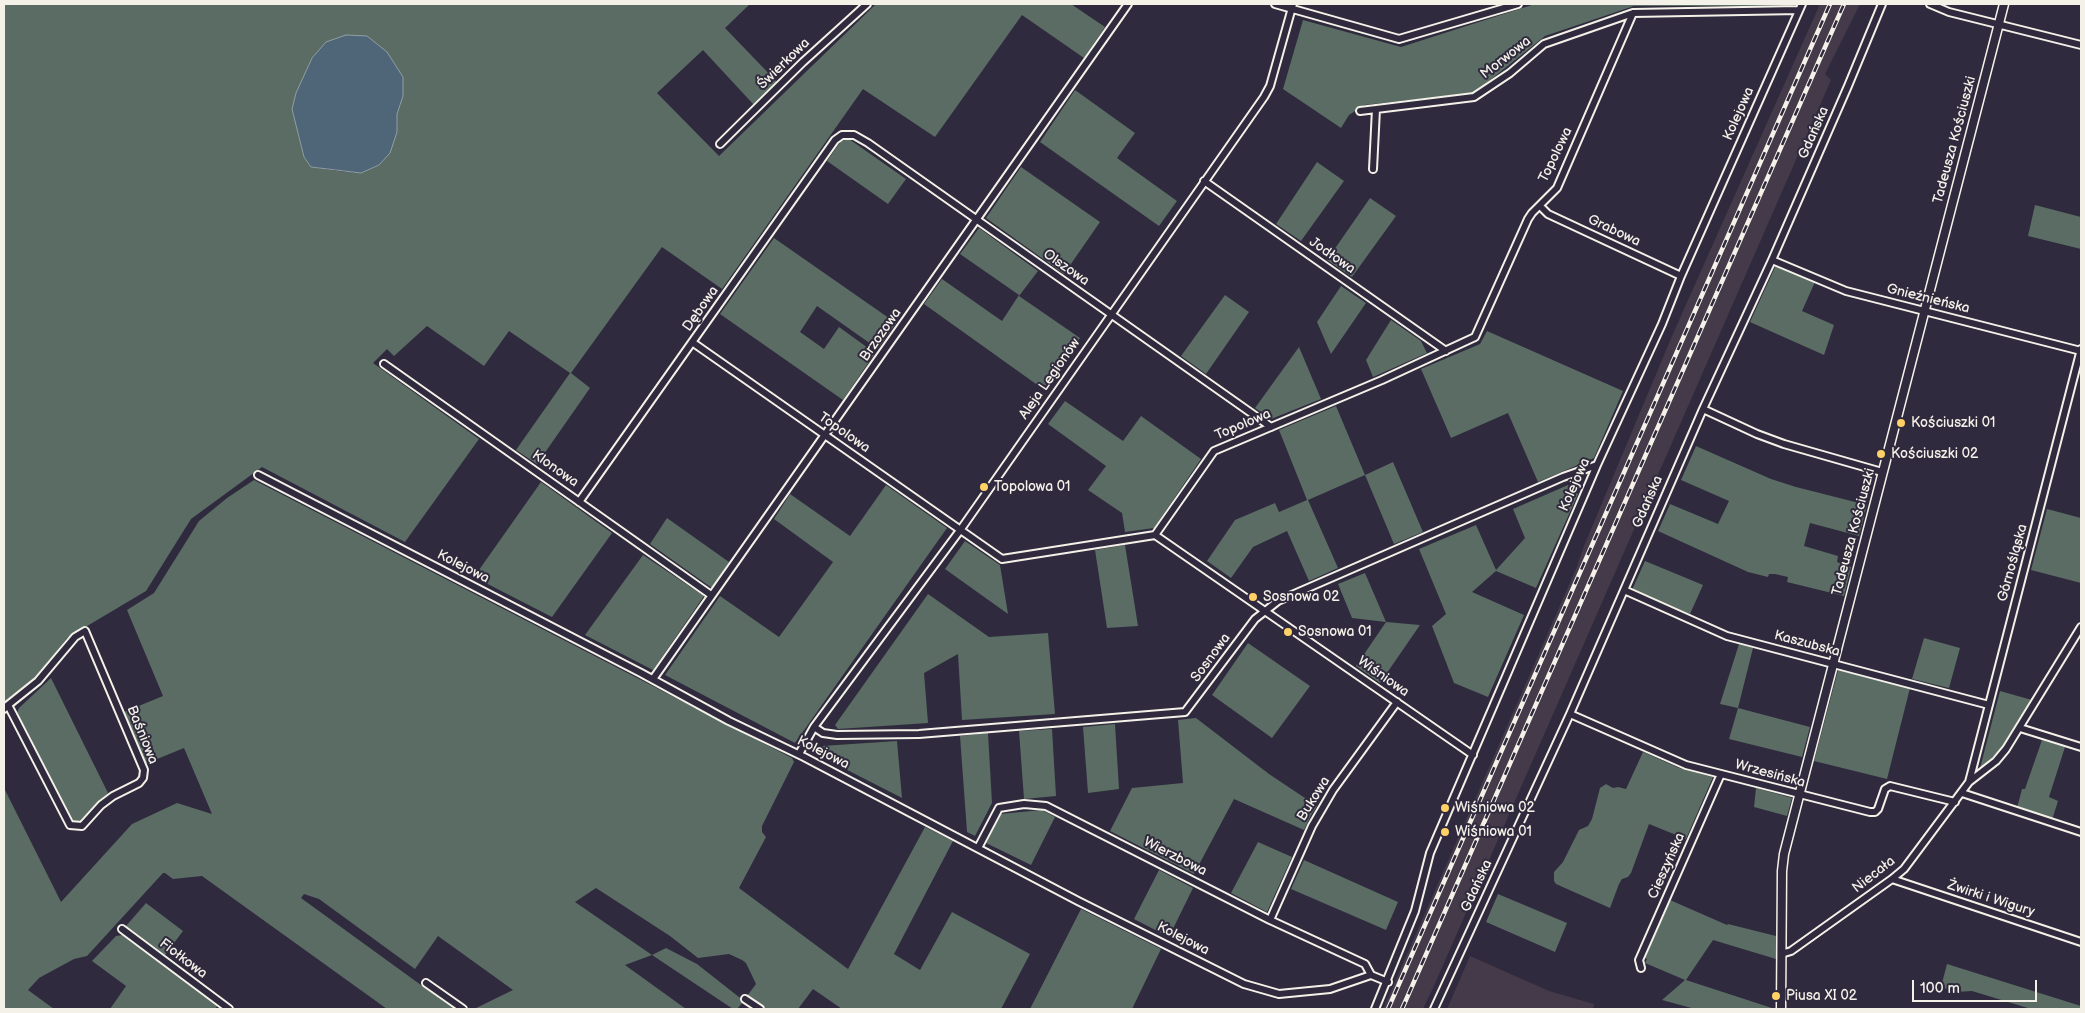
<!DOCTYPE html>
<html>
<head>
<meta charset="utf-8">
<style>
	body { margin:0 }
	#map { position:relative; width:2085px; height:1013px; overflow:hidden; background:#2f2a3d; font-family:"Balsamiq Sans",sans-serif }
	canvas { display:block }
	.frame { position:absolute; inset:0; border:5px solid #f4f1e8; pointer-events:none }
	.scale { position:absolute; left:1912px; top:980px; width:125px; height:22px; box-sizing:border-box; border:2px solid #f4f1e8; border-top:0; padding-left:6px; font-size:15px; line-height:18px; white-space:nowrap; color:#f4f1e8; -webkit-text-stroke:4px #2f2a3d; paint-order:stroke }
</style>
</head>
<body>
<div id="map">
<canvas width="2085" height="1013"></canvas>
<div class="frame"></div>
<div class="scale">100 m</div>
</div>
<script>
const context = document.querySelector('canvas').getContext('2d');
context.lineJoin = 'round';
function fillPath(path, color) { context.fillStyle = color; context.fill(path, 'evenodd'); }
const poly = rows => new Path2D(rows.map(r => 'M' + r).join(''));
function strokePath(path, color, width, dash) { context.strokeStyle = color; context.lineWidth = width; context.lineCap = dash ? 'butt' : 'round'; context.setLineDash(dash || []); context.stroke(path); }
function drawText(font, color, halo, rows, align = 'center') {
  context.font = font + ' "Balsamiq Sans",sans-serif'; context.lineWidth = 4; context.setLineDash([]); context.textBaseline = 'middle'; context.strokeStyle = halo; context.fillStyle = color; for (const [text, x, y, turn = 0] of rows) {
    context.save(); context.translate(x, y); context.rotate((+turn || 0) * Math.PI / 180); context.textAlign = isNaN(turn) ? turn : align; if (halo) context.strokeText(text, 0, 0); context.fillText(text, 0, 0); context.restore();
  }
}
const built = poly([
	[1820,4,1860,4,1825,74,1831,80,1433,988,1423,1009,1383,1009,1576,569,1584,546,1672,336],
	[1470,956,1549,991,1594,1004,1593,1009,1447,1009]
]);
const green = poly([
	[4,4,750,4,725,28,777,82,754,105,703,50,657,93,719,156,876,4,1071,4,1105,27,1084,58,1022,15,935,137,863,89,722,289,662,247,571,373,590,388,537,464,516,450,570,373,509,331,484,366,427,326,394,356,387,349,373,363,479,439,405,542,262,467,191,519,146,591,67,638,38,676,4,705],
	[403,96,379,165,361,173,338,171,311,167,304,157,298,133],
	[1535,4,1793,4,1792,6,1634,6,1545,36,1474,93,1364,105,1349,115,1341,128,1283,89,1303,20,1401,47],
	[1075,90,1135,133,1117,158,1177,201,1159,226,1040,142],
	[849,139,906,179,888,204,827,161,841,141],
	[1317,162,1344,181,1301,241,1276,224],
	[1021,167,1100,222,1064,274,986,218],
	[1370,198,1396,216,1352,277,1327,260],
	[2035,205,2081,217,2081,249,2028,236],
	[979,228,1038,271,1019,296,1080,338,1043,389,924,304,942,279,1002,321,1019,295,960,254],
	[774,238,896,323,878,349,817,306,800,332,824,349,839,327,875,353,843,400,720,314],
	[1776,265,1815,282,1802,311,1834,325,1824,355,1750,322],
	[1341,286,1366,303,1331,354,1317,322],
	[1225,295,1249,312,1206,374,1181,356],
	[1391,320,1421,341,1427,353,1373,377,1366,360],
	[1487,331,1623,391,1594,458,1538,482,1508,413,1451,438,1421,369,1480,344],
	[1299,347,1321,399,1271,419,1255,408],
	[1065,401,1123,441,1141,416,1201,459,1154,528,1125,532,1122,513,1088,490,1106,466,1048,424],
	[1336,406,1365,475,1393,462,1423,532,1394,544,1365,475,1308,500,1338,568,1309,581,1287,531,1253,547,1231,578,1207,561,1235,520,1275,503,1279,512,1307,500,1279,430],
	[1696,446,1771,479,1796,487,1867,505,1859,536,1810,523,1804,546,1838,556,1837,562,1851,567,1844,596,1787,582,1788,577,1775,574,1769,574,1768,577,1748,572,1658,531,1670,504,1718,524,1729,501,1681,480],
	[254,480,792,758,794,762,762,826,762,832,766,837,739,888,848,969,925,827,953,841,894,954,920,970,952,912,1030,954,1001,1009,903,1009,900,1008,898,1009,842,1009,813,989,798,1009,766,1009,747,996,756,984,746,963,742,960,729,954,698,958,670,936,596,888,575,902,652,955,666,948,697,964,744,1001,737,1009,733,1009,652,955,625,965,686,1009,474,1009,513,990,438,936,415,969,319,899,304,894,301,898,454,1009,387,1009,202,876,173,879,165,873,163,873,87,956,74,959,39,978,28,990,54,1009,4,1009,4,788,61,902,132,824,177,803,212,814,184,748,145,764,124,712,163,696,127,610,154,593,199,521,227,498],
	[541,482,612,533,552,617,474,577],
	[886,485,947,528,795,743,665,675,720,596,779,637,833,562,774,519,790,494,850,536],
	[1568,485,1578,494,1536,588,1496,571,1472,592,1524,615,1488,697,1454,683,1432,626,1446,614,1419,549,1476,525,1496,570,1525,538,1513,509],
	[2047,509,2081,518,2081,583,2031,570],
	[667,518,729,562,712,588,650,544],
	[965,541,1000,565,1008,614,945,569],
	[1125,545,1138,626,1107,628,1095,550],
	[643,555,704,596,653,670,585,635],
	[1645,561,1703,585,1690,614,1632,590],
	[1365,573,1386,622,1420,625,1380,683,1356,666,1386,622,1352,618,1338,584],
	[928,594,989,637,1048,633,1055,714,962,720,958,654,924,673,928,723,838,729,835,725],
	[1924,638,1960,648,1949,688,1912,679],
	[1248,643,1310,686,1272,738,1212,695],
	[1739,644,1753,648,1738,708,1810,727,1802,757,1729,739,1738,708,1720,704],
	[1838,670,1910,688,1887,779,1814,761],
	[51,678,108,793,80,823,72,823,17,713,19,708],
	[2000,691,2032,700,2005,746,1980,768],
	[1196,718,1269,774,1317,806,1311,815,1304,830,1234,799,1194,874,1110,831,1132,788,1183,783,1178,720],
	[1115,724,1119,789,1088,793,1083,727],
	[1052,729,1056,796,1024,799,1019,731],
	[988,733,992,803,975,836,967,832,960,736],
	[2042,740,2065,747,2049,797,2058,801,2052,820,2017,808,2022,789,2025,789],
	[897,741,902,798,816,754,822,746],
	[1643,752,1679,768,1713,777,1686,839,1649,824,1631,873,1628,877,1622,879,1619,884,1610,908,1556,884,1554,881,1554,872,1563,862,1579,830,1588,826,1592,819,1600,788,1606,784,1613,788,1618,787,1626,789],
	[1756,788,1792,798,1787,816,1754,807],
	[1042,810,1055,817,1031,865,986,843,1000,814],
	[1258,842,1292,857,1267,912,1231,893],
	[1304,860,1398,902,1386,930,1291,889],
	[1159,870,1193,888,1169,937,1134,919],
	[1498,894,1567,923,1555,952,1486,922],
	[1670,900,1727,925,1728,924,1776,936,1776,959,1713,940,1686,980,1775,1009,1695,1009,1662,1000,1685,980,1645,963,1647,959,1645,958],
	[146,903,183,931,165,955,126,926],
	[1081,909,1161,949,1132,1009,1030,1009],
	[123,935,218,1005,215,1009,110,1009,126,986,92,961,116,936],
	[1947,964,2081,1006,2081,1009,2031,1009,1972,991,1956,992,1941,987]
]);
const water = poly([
	[346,35,367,36,387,52,403,77,403,96,397,114,397,132,390,153,379,165,361,173,311,167,304,157,292,109,296,93,312,58,326,42,346,35]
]);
const minor = poly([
	[1275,4,1399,39,1518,4],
	[1930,4,1949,12,2081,45],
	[1360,111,1474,97,1510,73,1544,44,1633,13,1799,10],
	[720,144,803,62,867,4],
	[1373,169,1376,109],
	[1204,181,1446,351],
	[1540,206,1548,214,1681,276],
	[1772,260,1846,291,2081,351],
	[692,342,1002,559,1155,535,1214,451,1382,380,1475,337,1528,219,1532,213,1557,188,1633,13],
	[384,364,711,595],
	[1703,409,1757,434,1784,444,1882,472],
	[258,475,641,673,729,721,804,757,1078,901,1244,984,1279,994,1330,989,1371,975,1388,982],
	[579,502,835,140,842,135,854,135,868,143,1271,427],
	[1155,535,1473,755],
	[1624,590,1727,636,1989,705],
	[653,679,1128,4],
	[4,709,8,705,38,681,75,637,85,631,144,770,143,778,139,783,113,796,101,805,82,826,70,825,8,705],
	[1570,714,1686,765,1870,812,1875,812,1878,809,1885,789,1890,786,1955,802],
	[814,727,823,733,837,735,919,734,1185,712,1255,619,1278,601,1563,477,1597,465],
	[2020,728,2081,747],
	[799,754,814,727,961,529,1264,97,1270,86,1293,4],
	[1969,782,2081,349],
	[1962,793,2081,832],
	[978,848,999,808,1024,804,1046,806,1270,920,1365,964,1371,975],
	[1892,879,2081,942],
	[1270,920,1312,826,1333,790,1397,702],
	[122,929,229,1009],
	[1781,954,1791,951,1892,879,1904,869,1969,782,1996,761,2006,749,2081,627],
	[1641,968,1639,960,1721,774],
	[426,983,463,1009],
	[745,999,760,1009],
	[1375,1009,1415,911,1430,853,1597,465,1662,324,1681,276,1802,4],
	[1434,1009,1570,714,1703,409,1772,260,1848,86,1882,4]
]);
const tertiary = poly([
	[1781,1009,1782,871,1784,854,2004,4]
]);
const rail = poly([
	[1388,1009,1830,4],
	[1402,1009,1844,4]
]);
const markers = [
	[1901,423,5,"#ffd166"],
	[1881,454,5,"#ffd166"],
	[984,487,5,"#ffd166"],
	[1253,597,5,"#ffd166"],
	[1288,632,5,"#ffd166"],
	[1445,808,5,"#ffd166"],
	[1445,832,5,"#ffd166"],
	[1776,996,5,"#ffd166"]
];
const streetNames = [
	["Morwowa",1506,58,-38],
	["Świerkowa",784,64,-44],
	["Kolejowa",1739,114,-66],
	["Gdańska",1814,133,-66],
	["Tadeusza Kościuszki",1955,140,-75],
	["Topolowa",1556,155,-64],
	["Grabowa",1614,231,25],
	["Jodłowa",1332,256,35],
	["Olszowa",1066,268,35],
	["Gnieźnieńska",1928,299,14],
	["Dębowa",701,309,-55],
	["Brzozowa",881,335,-55],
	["Aleja Legionów",1050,379,-55],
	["Topolowa",1243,425,-23],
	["Topolowa",844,433,35],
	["Klonowa",555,469,35],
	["Kolejowa",1575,485,-66],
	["Gdańska",1648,502,-66],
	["Tadeusza Kościuszki",1854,532,-75],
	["Górnośląska",2013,563,-75],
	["Kolejowa",463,567,27],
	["Kaszubska",1807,644,15],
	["Sosnowa",1211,658,-54],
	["Wiśniowa",1383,677,35],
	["Baśniowa",142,735,68],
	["Kolejowa",823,753,27],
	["Wrzesińska",1770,774,15],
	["Bukowa",1314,799,-58],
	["Wierzbowa",1175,857,27],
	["Cieszyńska",1667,866,-66],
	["Niecała",1874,875,-38],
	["Gdańska",1477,886,-65],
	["Żwirki i Wigury",1991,899,18],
	["Kolejowa",1183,939,27],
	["Fiołkowa",183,959,37]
];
const poiNames = [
	["Kościuszki 01",1911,423],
	["Kościuszki 02",1891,454],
	["Topolowa 01",994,487],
	["Sosnowa 02",1263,597],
	["Sosnowa 01",1298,632],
	["Wiśniowa 02",1455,808],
	["Wiśniowa 01",1455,832],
	["Piusa XI 02",1786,996]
];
fillPath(built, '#453a4a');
fillPath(green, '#5a6c64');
fillPath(water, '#4e6678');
strokePath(water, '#909ea5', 1);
strokePath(minor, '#f4f1e8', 10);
strokePath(tertiary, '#f4f1e8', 11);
strokePath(minor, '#2f2a3d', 6);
strokePath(tertiary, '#2f2a3d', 8);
strokePath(rail, '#f4f1e8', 4.5);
strokePath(rail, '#2f2a3d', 2.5, [8]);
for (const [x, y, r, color] of markers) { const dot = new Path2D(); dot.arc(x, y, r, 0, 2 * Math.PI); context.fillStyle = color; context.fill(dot); strokePath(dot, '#2f2a3d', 2); }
drawText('14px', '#f4f1e8', '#2f2a3d', streetNames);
drawText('14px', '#f4f1e8', '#2f2a3d', poiNames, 'left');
</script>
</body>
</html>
